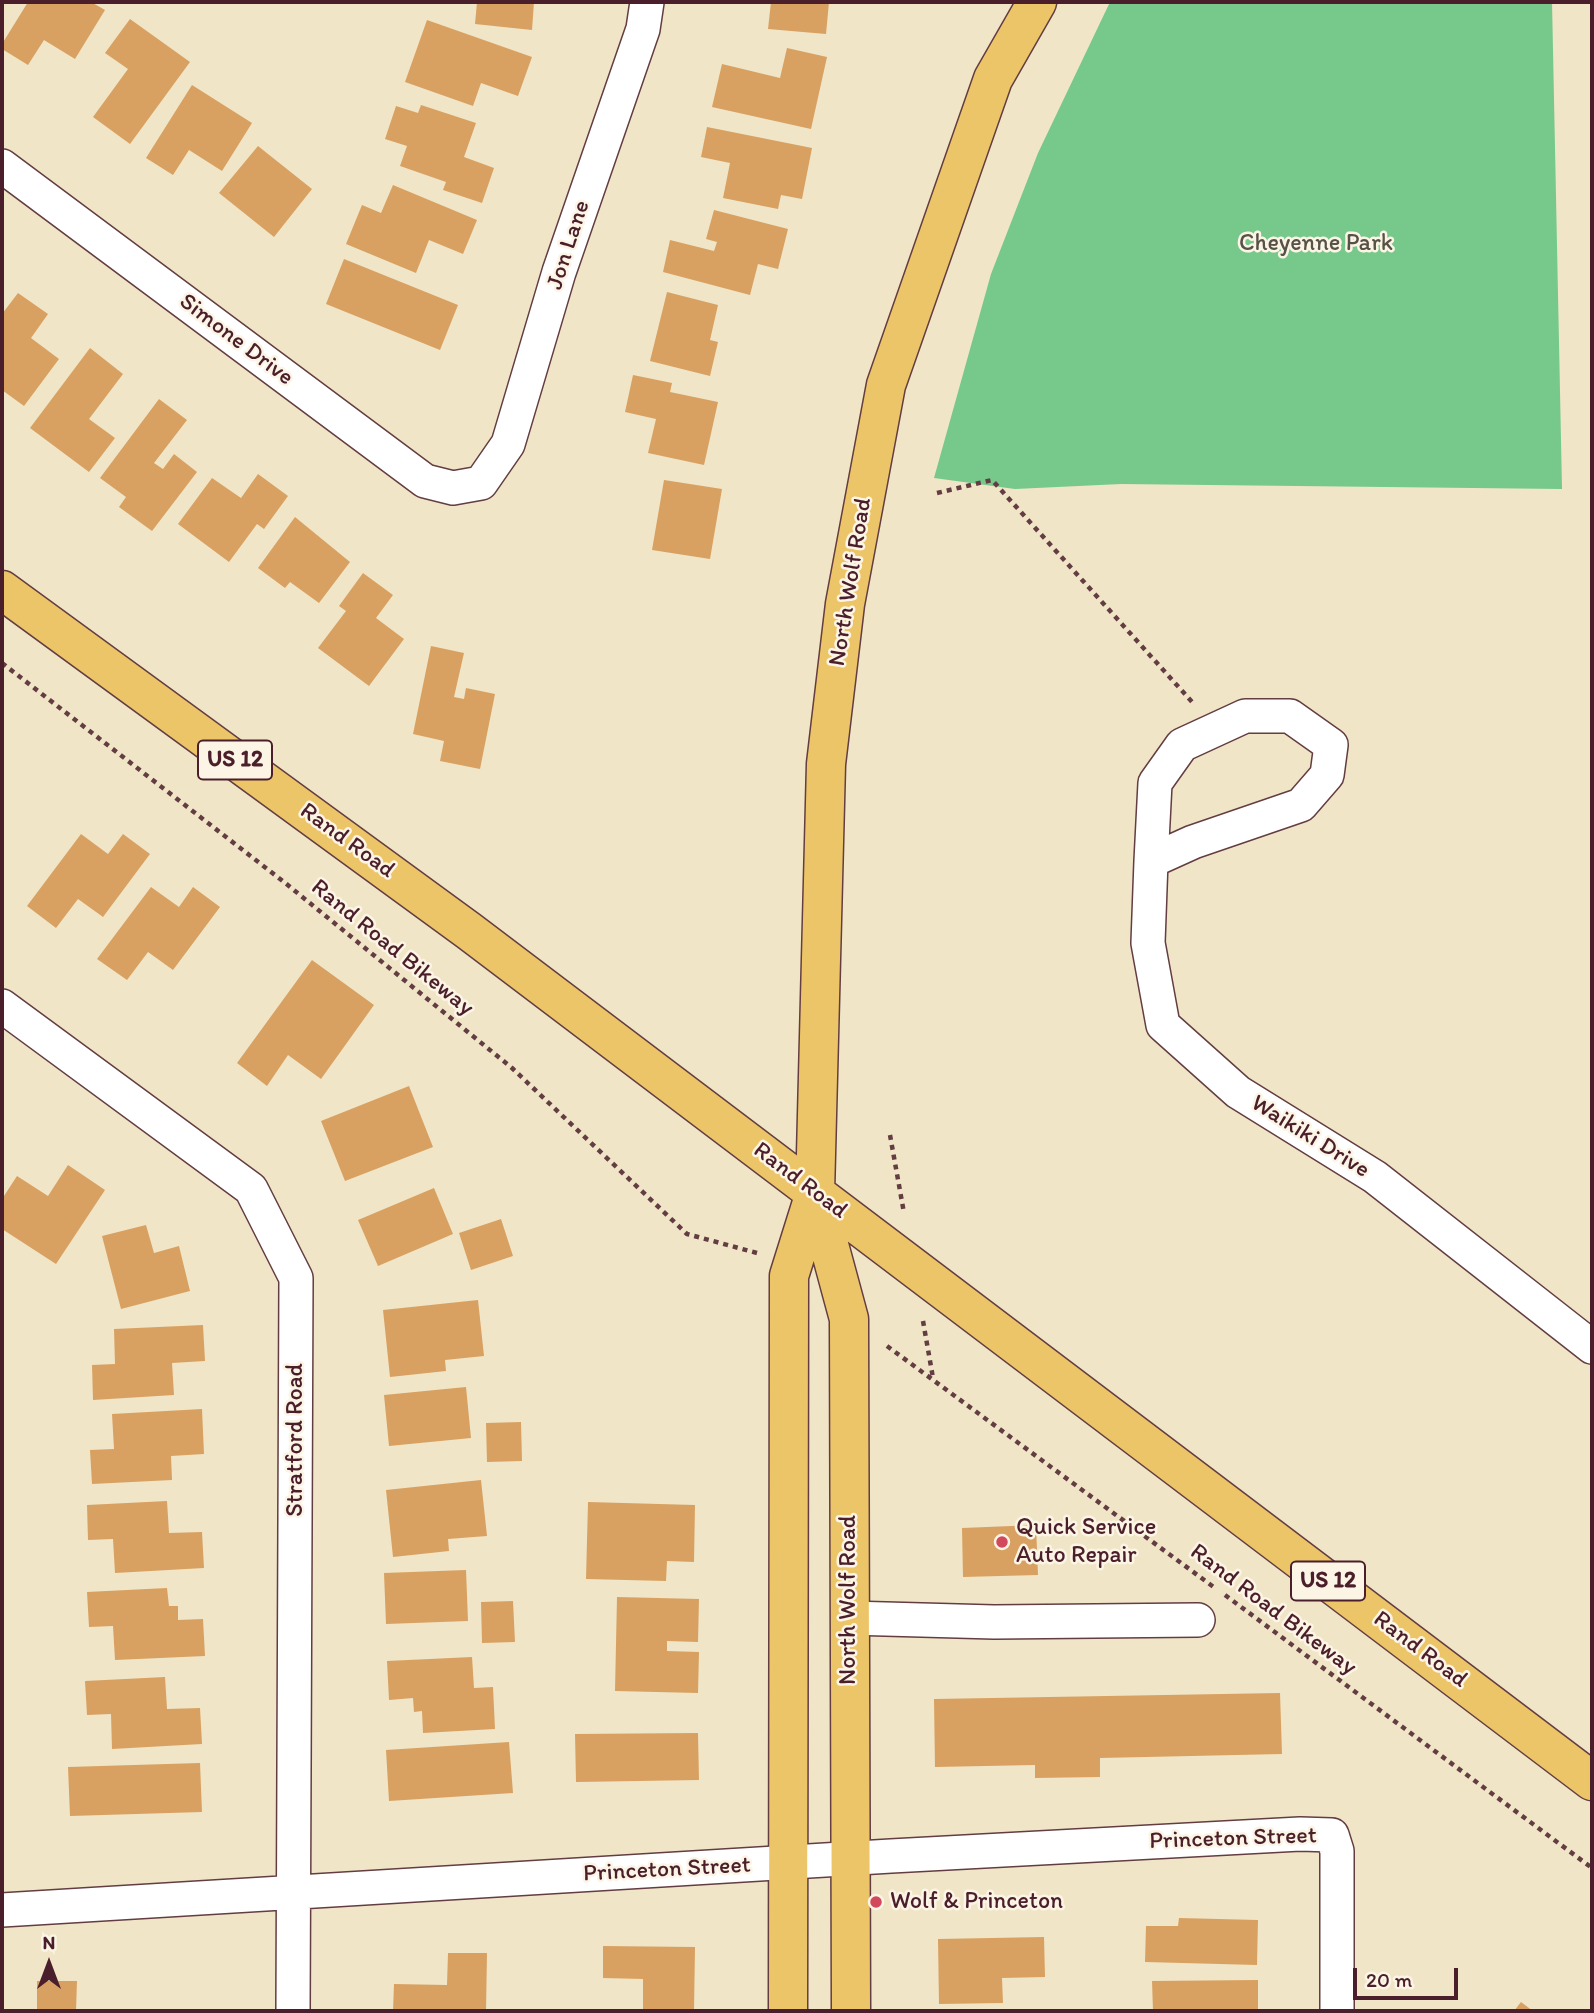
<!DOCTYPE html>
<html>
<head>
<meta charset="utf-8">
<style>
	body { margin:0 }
	#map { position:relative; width:1594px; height:2013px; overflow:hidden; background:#f0e5c7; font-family:Itim,sans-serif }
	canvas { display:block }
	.frame { position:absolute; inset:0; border:4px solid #4a1f2b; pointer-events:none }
	.north { position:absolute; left:14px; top:1929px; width:70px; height:70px; -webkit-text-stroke:5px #fcf5e5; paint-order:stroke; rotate:0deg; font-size:19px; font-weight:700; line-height:28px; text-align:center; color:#4a1f2b }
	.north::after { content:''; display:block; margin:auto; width:24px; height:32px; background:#4a1f2b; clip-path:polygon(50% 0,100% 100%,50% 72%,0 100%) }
	.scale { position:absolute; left:1353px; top:1968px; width:105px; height:32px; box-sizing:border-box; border:4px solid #4a1f2b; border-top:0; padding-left:9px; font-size:21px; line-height:24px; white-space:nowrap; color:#4a1f2b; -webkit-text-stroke:5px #fcf5e5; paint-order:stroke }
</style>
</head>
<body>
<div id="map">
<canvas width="1594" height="2013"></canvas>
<div class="frame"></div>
<div class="north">N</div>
<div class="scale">20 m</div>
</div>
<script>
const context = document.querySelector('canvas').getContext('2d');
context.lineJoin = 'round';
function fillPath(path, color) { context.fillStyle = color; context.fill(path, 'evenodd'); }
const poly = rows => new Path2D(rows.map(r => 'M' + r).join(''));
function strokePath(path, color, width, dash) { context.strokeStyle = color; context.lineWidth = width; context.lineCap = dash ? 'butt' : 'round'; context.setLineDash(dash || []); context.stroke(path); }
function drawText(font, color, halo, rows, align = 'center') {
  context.font = font + ' Itim,sans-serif'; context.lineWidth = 5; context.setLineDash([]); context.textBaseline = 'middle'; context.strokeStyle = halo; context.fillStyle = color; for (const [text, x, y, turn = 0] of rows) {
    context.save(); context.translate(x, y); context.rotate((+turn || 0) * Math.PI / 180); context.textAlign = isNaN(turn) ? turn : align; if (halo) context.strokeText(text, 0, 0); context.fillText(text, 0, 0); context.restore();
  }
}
const green = poly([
	[1110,2,1552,2,1562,489,1121,484,1015,489,934,478,991,274,1038,153]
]);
const building = poly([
	[28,2,91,2,105,10,75,59,44,40,28,65,2,49,2,44],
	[477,2,534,2,532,30,475,24],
	[771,2,829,2,826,34,768,29],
	[130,19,190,62,130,144,93,117,128,69,105,53],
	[427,20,532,57,518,96,481,83,473,106,405,82],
	[787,48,827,57,811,129,712,107,722,64,780,78],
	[192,85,252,123,222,171,189,150,173,175,146,158],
	[421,105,476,123,464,157,494,168,482,203,443,190,446,182,400,166,407,146,385,139,396,106,418,113],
	[707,127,812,148,802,199,781,195,778,209,723,198,730,163,701,157],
	[258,146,312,189,274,237,219,193],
	[393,185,477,220,463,254,429,240,416,273,346,244,362,205,381,213],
	[714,210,788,229,778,269,758,264,750,295,663,272,670,240,714,251,717,242,706,239],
	[344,259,458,305,440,350,326,304],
	[667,292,718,305,710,340,718,342,710,376,650,361],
	[18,293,48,314,31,338,59,359,24,406,2,390,2,314],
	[90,348,123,374,89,419,115,438,89,472,30,428],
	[633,375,672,383,670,392,718,402,704,465,648,453,656,419,625,412],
	[159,399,187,420,154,463,163,469,174,454,197,472,152,531,119,507,126,497,100,478],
	[258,474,288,496,264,529,257,524,229,562,178,524,212,478,241,498],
	[664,480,722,489,710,559,652,550],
	[295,517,350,562,319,603,290,582,285,588,258,568],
	[363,573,393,595,376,618,404,639,369,686,318,648,346,611,339,606],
	[431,646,464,653,454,697,464,699,466,688,495,694,480,769,440,761,444,741,413,734],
	[81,834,108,854,123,834,150,854,103,917,78,899,56,928,27,906],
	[151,887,179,907,193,887,220,907,173,970,148,952,127,980,97,959],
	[312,960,374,1005,321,1079,288,1055,267,1086,237,1063],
	[409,1086,433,1147,345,1181,321,1121],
	[68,1165,105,1190,56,1264,2,1229,2,1199,17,1176,48,1196],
	[434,1188,453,1234,378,1266,358,1220],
	[501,1219,513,1256,471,1270,459,1233],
	[146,1225,154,1253,179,1246,190,1291,121,1309,102,1236],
	[478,1300,484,1356,445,1360,446,1371,390,1377,383,1310],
	[203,1325,205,1361,172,1363,174,1395,93,1400,92,1365,115,1364,114,1329],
	[466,1387,471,1438,389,1446,384,1395],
	[202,1409,204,1454,171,1456,172,1480,92,1484,90,1450,114,1449,112,1414],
	[521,1422,522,1461,487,1462,486,1423],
	[481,1480,487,1536,448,1539,449,1551,393,1557,386,1490],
	[167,1501,169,1533,202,1532,204,1568,115,1573,113,1539,88,1540,87,1505],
	[588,1502,695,1505,694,1562,667,1561,666,1581,586,1579],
	[1036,1525,1038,1575,963,1577,962,1528],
	[466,1570,468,1621,386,1624,384,1573],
	[167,1588,169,1606,178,1606,178,1620,203,1619,205,1656,115,1660,113,1626,89,1627,87,1592],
	[617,1597,699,1599,698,1642,667,1641,667,1651,699,1652,698,1693,615,1691],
	[513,1601,515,1642,482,1643,481,1602],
	[472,1657,474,1688,493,1687,495,1729,423,1733,422,1711,414,1712,413,1698,389,1700,387,1661],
	[165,1677,167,1709,200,1708,202,1744,112,1749,111,1714,87,1715,85,1681],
	[1280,1693,1282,1754,1100,1758,1100,1777,1035,1778,1035,1765,935,1767,934,1699],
	[698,1733,699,1780,576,1782,575,1734],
	[509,1742,513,1793,389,1801,386,1750],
	[200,1763,202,1812,70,1816,68,1767],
	[1179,1918,1258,1920,1257,1965,1145,1962,1146,1926,1178,1926],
	[1044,1937,1045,1977,1002,1978,1003,2003,939,2004,938,1939],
	[603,1946,695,1947,694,2011,643,2011,643,1979,603,1978],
	[448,1953,487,1953,486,2011,393,2011,394,1984,447,1985],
	[1258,1980,1258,2009,1153,2011,1152,1981],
	[37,1981,77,1981,76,2011,37,2011],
	[1521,2002,1533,2011,1514,2011]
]);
const path = poly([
	[937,493,992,480,1193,703],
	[2,663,284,882,512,1068,687,1234,757,1253],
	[890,1135,904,1213],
	[923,1321,933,1378],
	[887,1346,1215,1588],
	[1225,1595,1592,1868]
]);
const minor = poly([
	[2,166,425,481,453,488,481,483,508,444,559,272,643,29,647,2],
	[1151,861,1193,842,1301,805,1327,775,1331,745,1290,716,1245,716,1182,745,1155,783,1151,861,1148,943,1163,1025,1238,1092,1375,1177,1592,1347],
	[2,1006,251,1189,296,1278,293,2011],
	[849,1618,994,1622,1198,1620],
	[2,1910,891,1856,1300,1834,1332,1835,1337,1851,1337,2011]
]);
const major = poly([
	[2,590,469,931,1592,1781],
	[815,1193,849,1319,851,2011],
	[788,2011,789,1276,815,1193,826,764,845,604,886,385,993,79,1037,2]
]);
const markers = [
	[1002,1542,7,"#d1495b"],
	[876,1902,7,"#d1495b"]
];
const shields = [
	[235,760,74],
	[1328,1581,74]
];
const shieldNames = [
	["US 12",235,760],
	["US 12",1328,1581]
];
const parkNames = [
	["Cheyenne Park",1316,244]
];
const streetNames = [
	["Jon Lane",569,245,-72],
	["Simone Drive",236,340,37],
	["North Wolf Road",851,582,-81],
	["Rand Road",347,841,36],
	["Rand Road Bikeway",392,948,39],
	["Waikiki Drive",1310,1137,32],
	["Rand Road",800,1181,37],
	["Stratford Road",296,1440,-90],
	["North Wolf Road",849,1600,-90],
	["Rand Road Bikeway",1273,1610,37],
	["Rand Road",1420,1650,37],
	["Princeton Street",1233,1839,-2],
	["Princeton Street",667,1870,-3]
];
const poiNames = [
	["Quick Service",1016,1528],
	["Auto Repair",1016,1556],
	["Wolf & Princeton",890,1902]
];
fillPath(green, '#76c88b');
fillPath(building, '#d8a161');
strokePath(minor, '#633d42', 36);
strokePath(major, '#633d42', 41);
strokePath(path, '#633d42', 4.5, [5, 5]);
strokePath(minor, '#fff', 33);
strokePath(major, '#edc569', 38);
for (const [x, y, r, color] of markers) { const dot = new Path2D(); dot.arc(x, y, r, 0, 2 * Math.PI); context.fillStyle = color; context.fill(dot); strokePath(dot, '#fcf5e5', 2.5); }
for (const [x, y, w] of shields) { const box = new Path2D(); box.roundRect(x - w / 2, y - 19.5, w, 39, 5); context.fillStyle = '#fcf5e5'; context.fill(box); strokePath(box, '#4a1f2b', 2); }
drawText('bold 23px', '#4a1f2b', null, shieldNames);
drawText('24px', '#575248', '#fcf5e5', parkNames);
drawText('24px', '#4a1f2b', '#fcf5e5', streetNames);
drawText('24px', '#4a1f2b', '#fcf5e5', poiNames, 'left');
</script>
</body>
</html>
